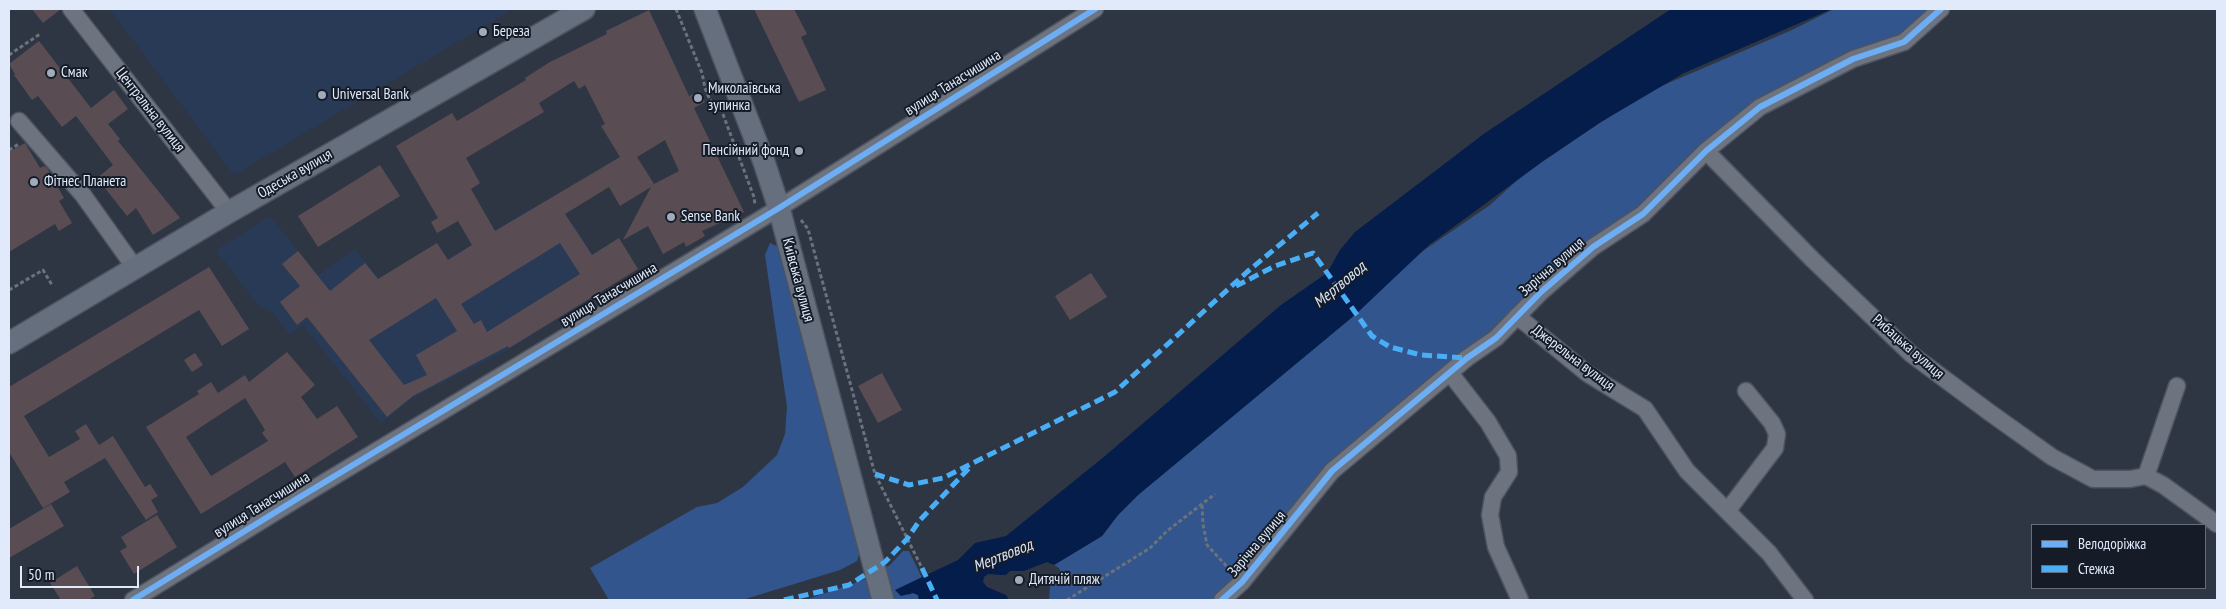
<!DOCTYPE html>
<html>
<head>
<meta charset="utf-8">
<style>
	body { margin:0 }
	#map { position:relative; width:2226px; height:609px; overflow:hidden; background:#2e3644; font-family:"PT Sans Narrow",sans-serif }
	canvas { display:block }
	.frame { position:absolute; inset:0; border:10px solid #e0eafa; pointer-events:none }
	.legend { position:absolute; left:2031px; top:524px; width:175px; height:65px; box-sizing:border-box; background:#151c27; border:1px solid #666e7b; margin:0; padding:6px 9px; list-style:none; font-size:15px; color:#e0eafa }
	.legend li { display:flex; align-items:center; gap:10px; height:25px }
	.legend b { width:25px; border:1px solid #666e7b }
	.scale { position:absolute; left:20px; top:566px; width:119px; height:22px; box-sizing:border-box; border:2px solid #e0eafa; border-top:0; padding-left:6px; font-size:15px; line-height:18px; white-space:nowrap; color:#e0eafa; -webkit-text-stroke:4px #151c27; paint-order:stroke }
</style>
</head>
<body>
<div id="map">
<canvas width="2226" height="609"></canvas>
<div class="frame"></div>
<ul class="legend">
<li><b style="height:6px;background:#6dadf4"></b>Велодоріжка</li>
<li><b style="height:6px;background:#49aef6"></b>Стежка</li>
</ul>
<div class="scale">50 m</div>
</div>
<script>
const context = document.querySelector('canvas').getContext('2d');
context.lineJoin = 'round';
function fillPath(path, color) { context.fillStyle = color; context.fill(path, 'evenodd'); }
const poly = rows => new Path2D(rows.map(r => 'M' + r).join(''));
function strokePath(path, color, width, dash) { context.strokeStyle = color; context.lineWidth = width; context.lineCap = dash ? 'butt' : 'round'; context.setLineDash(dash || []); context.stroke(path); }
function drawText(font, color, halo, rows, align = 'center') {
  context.font = font + ' "PT Sans Narrow",sans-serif'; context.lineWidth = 4; context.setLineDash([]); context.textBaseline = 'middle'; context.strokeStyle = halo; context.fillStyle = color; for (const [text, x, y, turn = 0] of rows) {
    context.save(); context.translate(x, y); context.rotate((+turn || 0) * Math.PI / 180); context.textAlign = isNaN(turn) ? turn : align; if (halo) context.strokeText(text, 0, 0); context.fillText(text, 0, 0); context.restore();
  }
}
const built = poly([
	[110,9,513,9,234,175],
	[533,207,552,237,573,224,613,285,510,349,414,397,381,423,303,325,290,335,269,309,260,308,216,250,270,216,318,275,355,249,391,294]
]);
const green = poly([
	[1834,9,1938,9,1903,39,1744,115,1642,212,1332,467,1241,575,1213,600,1049,600,1050,586,1061,573,1059,568,1054,565,1102,536,1118,515,1138,495,1356,314,1417,255,1490,205,1536,163,1650,91,1792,30],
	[770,243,779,247,862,545,857,561,840,570,742,600,609,600,590,568,697,507,717,503,743,487,777,455,785,434,787,407,765,255],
	[903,551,909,551,922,578,911,584,908,595,913,593,918,595,919,600,805,600,861,581,890,565]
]);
const water = poly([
	[1671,9,1832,9,1684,73,1601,122,1542,162,1429,245,1356,314,1138,495,1118,515,1102,536,1054,565,1047,562,1024,571,1010,571,1006,575,1001,575,988,574,984,577,983,582,987,587,1006,595,1009,600,919,600,918,595,913,593,901,596,895,590,958,560,975,543,1006,536,1105,456,1281,305,1327,273,1340,250,1355,232,1485,133]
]);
const building = poly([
	[32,9,61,9,43,23],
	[754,9,794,9,807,34,801,37,826,90,799,102],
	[649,10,689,96,700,91,705,102,694,108,744,212,702,231,705,236,686,247,684,242,663,254,648,226,623,240,651,187,620,206,609,187,565,214,592,255,619,238,638,269,509,348,508,346,413,396,387,417,307,317,297,325,280,302,300,286,282,264,298,251,330,291,365,263,378,279,437,243,448,260,472,245,458,221,437,233,431,222,438,218,396,146,452,113,457,121,526,80,525,78,550,62,607,34,606,31],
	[574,81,579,89,585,85,605,124,601,126,620,157,495,231,471,189,480,183,466,158,544,112,539,103],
	[665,140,679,171,654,184,637,157],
	[560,243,580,274,487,332,481,320,474,324,461,304],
	[436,298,457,331,416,355,427,375,404,385,369,340],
	[39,41,91,108,114,90,128,109,108,124,120,139,118,141,180,218,153,235,136,208,127,216,97,178,113,165,76,116,62,127,38,96,32,100,14,75,15,74,9,64],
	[25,143,40,168,44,166,47,168,64,198,59,201,72,223,59,231,55,224,9,252,9,152],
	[380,165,400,196,318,247,298,216],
	[209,267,249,329,222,346,199,310,24,416,49,457,80,439,75,431,86,424,99,445,113,436,145,487,150,484,158,496,151,500,158,512,146,520,105,458,64,482,70,492,43,508,9,452,9,387],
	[1091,273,1107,297,1070,320,1055,296],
	[287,352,315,385,301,397,317,419,337,406,358,437,295,477,285,462,201,514,146,427,199,394,197,391,211,382,218,393,245,375,249,382],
	[245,398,265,430,262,433,268,441,211,476,186,437],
	[195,353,203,365,192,372,184,360],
	[882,373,902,410,878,423,858,386],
	[51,504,64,526,9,558,9,529],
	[157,515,177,547,134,574,120,551,127,547,121,537],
	[77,566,95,596,88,600,61,600,50,583]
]);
const path = poly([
	[676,9,702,73,705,88,710,100,721,109,754,197,755,205],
	[9,55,40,34],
	[9,150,19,144],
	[801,220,808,229,875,474,922,568],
	[9,290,43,270,52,285],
	[1202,505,1203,524,1207,545,1231,571],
	[1067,600,1150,548,1167,531,1215,494]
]);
const minor = poly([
	[71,9,229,212],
	[19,121,83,195,135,268],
	[1706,151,1813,260,1911,354,1989,412,2052,457,2093,479,2130,479,2146,476,2163,485,2217,524],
	[1517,316,1588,374,1645,409,1687,471,1769,553,1805,600],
	[1450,373,1488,422,1508,456,1509,472,1493,497,1490,515,1496,547,1520,600],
	[2146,476,2177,386],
	[1728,510,1775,448,1777,434,1772,423,1746,391],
	[133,600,300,497,779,208,1095,9],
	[1222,600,1242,582,1332,471,1467,358,1496,338,1541,292,1593,247,1643,214,1706,151,1760,107,1853,59,1904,42,1941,9]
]);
const major = poly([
	[705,9,764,162,779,208,883,600],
	[9,343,229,212,584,9]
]);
const quiet = poly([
	[1236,286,1275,266,1313,253,1372,336,1390,347,1421,355,1467,358],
	[875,474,909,485,943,478,1115,392,1247,272,1318,213],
	[922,568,937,600],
	[784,600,849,585,885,562,907,539,920,520,972,465]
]);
const cycleway = poly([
	[133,600,300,497,779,208,1095,9],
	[1222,600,1242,582,1332,471,1467,358,1496,338,1541,292,1593,247,1643,214,1706,151,1760,107,1853,59,1904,42,1941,9]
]);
const markers = [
	[483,32,5,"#a2abba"],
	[51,73,5,"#a2abba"],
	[322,95,5,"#a2abba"],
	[698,98,5,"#a2abba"],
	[799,151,5,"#a2abba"],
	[34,182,5,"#a2abba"],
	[671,217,5,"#a2abba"],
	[1019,580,5,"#a2abba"]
];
const poiNames = [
	["Береза",493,32],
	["Смак",61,73],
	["Миколаївська",708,89],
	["зупинка",708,106],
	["Universal Bank",332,95],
	["Пенсійний фонд",789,151,"right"],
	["Фітнес Планета",44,182],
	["Sense Bank",681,217],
	["Дитячій пляж",1029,580]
];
const streetNames = [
	["вулиця Танасчишина",953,83,-32],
	["Центральна вулиця",150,110,52],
	["Одеська вулиця",295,174,-30],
	["Зарічна вулиця",1552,267,-41],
	["Київська вулиця",798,280,75],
	["вулиця Танасчишина",609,295,-31],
	["Рибацька вулиця",1908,347,41],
	["Джерельна вулиця",1573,358,37],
	["вулиця Танасчишина",262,505,-32],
	["Зарічна вулиця",1257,544,-50]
];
const waterNames = [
	["Мертвовод",1340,285,-40],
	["Мертвовод",1003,556,-22]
];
fillPath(built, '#293a56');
fillPath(green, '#32558e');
fillPath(water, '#041d4b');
fillPath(building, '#594d53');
strokePath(minor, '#4d5360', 19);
strokePath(major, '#4d5360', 24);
strokePath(path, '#6a727b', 3, [4, 2.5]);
strokePath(minor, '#6e747f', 16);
strokePath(major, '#666f7d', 21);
strokePath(quiet, '#49aef6', 5, [10, 5]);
strokePath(cycleway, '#6dadf4', 6);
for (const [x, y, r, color] of markers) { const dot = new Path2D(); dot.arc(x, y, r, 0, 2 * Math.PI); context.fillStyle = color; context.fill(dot); strokePath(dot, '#151c27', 2); }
drawText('15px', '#e0eafa', '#151c27', poiNames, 'left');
drawText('15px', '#e0eafa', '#151c27', streetNames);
drawText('italic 16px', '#d8e4f8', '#151c27', waterNames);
</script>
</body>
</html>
